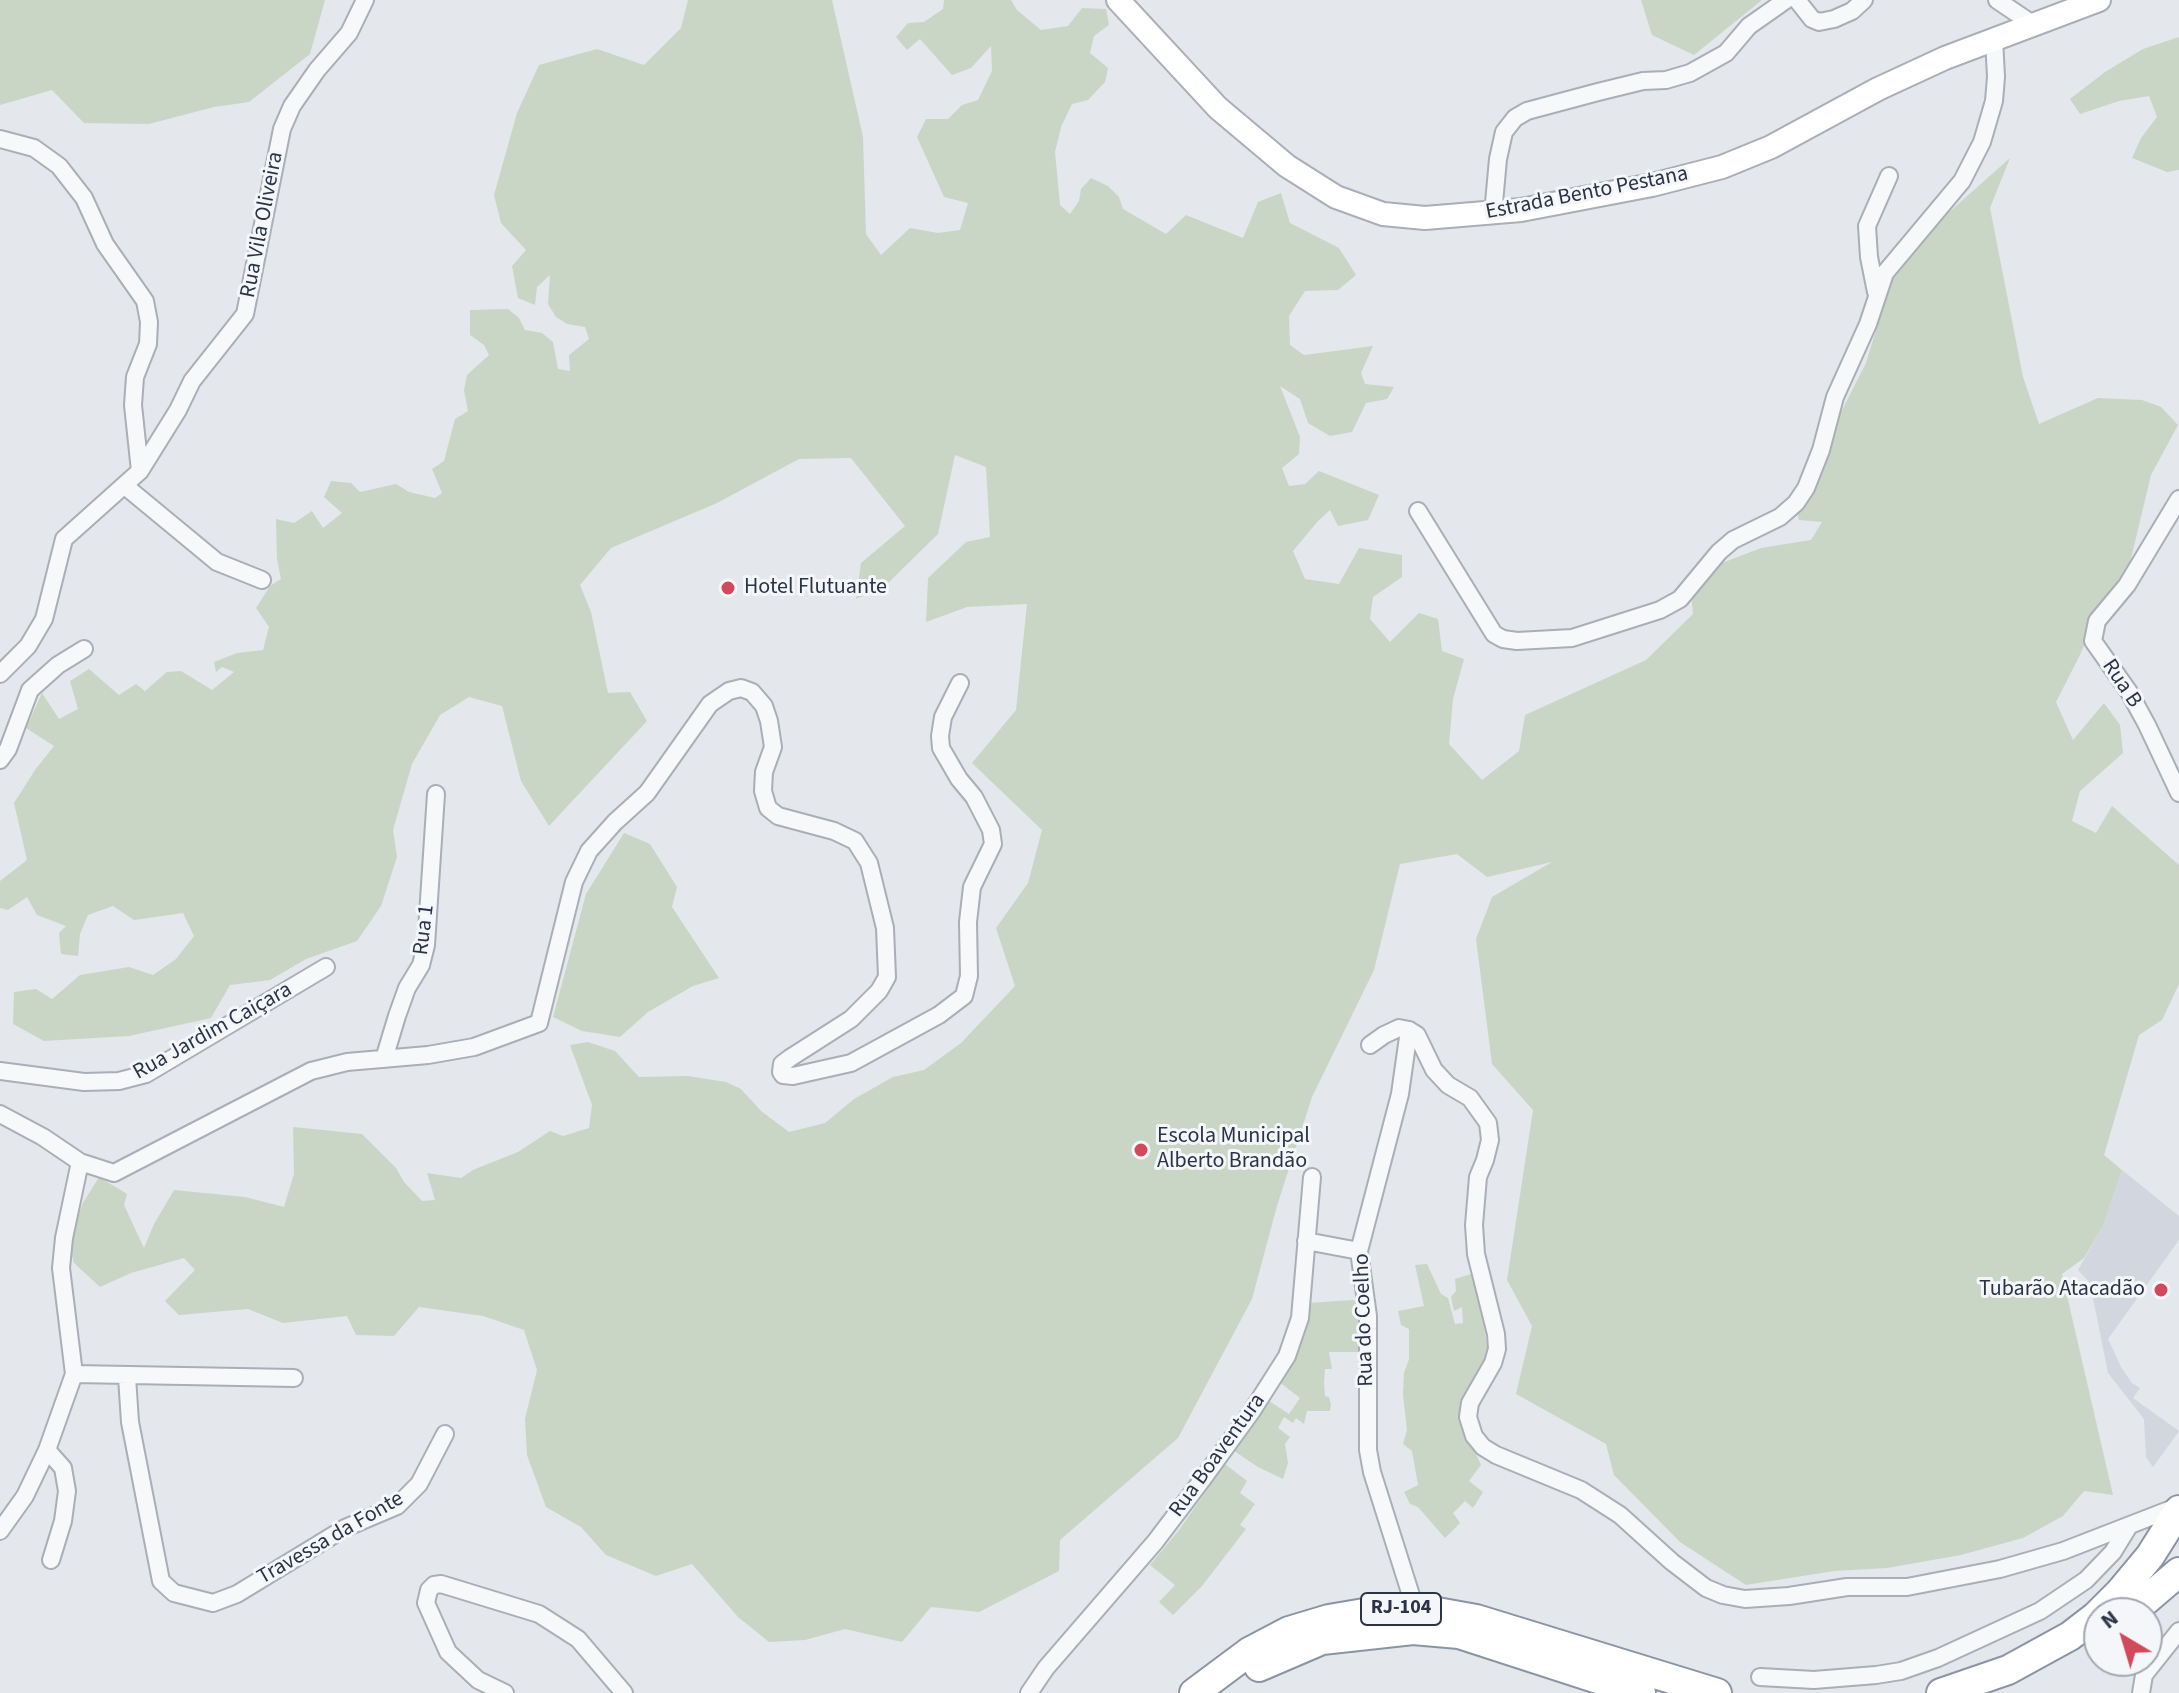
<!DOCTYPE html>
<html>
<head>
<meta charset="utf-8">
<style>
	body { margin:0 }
	#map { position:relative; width:2179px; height:1693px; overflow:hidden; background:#e4e7ec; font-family:"Source Sans 3",sans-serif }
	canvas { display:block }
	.north { position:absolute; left:2083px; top:1597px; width:80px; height:80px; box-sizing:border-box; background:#f4f6f9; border:2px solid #a4a8b1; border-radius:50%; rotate:322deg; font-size:22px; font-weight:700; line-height:32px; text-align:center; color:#2b3445 }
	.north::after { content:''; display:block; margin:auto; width:28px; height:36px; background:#d1495b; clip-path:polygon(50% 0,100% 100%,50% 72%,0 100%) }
</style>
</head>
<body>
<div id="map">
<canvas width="2179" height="1693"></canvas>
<div class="north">N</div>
</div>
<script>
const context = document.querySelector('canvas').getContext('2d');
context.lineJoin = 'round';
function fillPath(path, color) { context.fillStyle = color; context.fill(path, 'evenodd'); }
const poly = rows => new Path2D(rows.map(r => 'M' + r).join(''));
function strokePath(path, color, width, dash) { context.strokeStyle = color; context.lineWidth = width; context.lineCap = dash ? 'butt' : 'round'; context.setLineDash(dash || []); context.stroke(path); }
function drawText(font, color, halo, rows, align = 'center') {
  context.font = font + ' "Source Sans 3",sans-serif'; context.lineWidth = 6; context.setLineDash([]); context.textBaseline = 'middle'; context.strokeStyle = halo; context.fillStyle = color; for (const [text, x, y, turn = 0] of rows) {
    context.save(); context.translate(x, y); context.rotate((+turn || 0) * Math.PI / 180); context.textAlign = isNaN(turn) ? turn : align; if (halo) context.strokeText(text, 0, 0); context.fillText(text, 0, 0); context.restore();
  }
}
const built = poly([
	[2122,1170,2179,1216,2179,1240,2108,1339,2121,1367,2132,1383,2140,1388,2133,1398,2179,1431,2153,1467,2146,1457,2144,1419,2108,1373,2090,1283,2078,1270,2103,1226]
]);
const green = poly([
	[0,0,325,0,310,54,249,102,214,107,149,124,84,123,52,90,0,105],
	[688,0,832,0,863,137,866,234,881,255,910,228,938,233,960,230,968,203,944,197,917,137,926,119,948,119,962,105,978,100,992,71,991,46,971,68,952,75,920,39,907,50,896,37,908,23,924,22,943,9,944,0,1011,0,1017,10,1041,30,1068,26,1082,8,1106,9,1109,25,1094,36,1090,53,1108,68,1105,82,1088,100,1072,104,1061,127,1055,152,1060,205,1070,214,1079,201,1081,189,1091,178,1108,186,1119,197,1123,209,1166,234,1186,215,1243,238,1258,202,1281,193,1290,223,1339,248,1356,275,1338,290,1305,291,1289,316,1290,345,1304,355,1373,346,1361,373,1365,384,1394,387,1387,399,1366,403,1352,432,1330,436,1308,423,1300,399,1280,386,1300,437,1299,454,1282,468,1289,486,1305,484,1319,471,1379,495,1368,520,1338,526,1330,510,1318,521,1293,551,1305,579,1339,584,1359,548,1402,555,1402,577,1373,597,1370,619,1390,642,1419,613,1438,619,1442,651,1464,659,1453,699,1449,744,1482,780,1519,751,1525,715,1646,660,1693,614,1691,592,1722,563,1761,548,1811,540,1822,522,1799,520,1796,509,1824,467,1832,430,1866,363,1894,271,1938,222,2010,158,1990,208,2023,377,2039,424,2098,398,2142,400,2161,407,2178,425,2151,475,2128,571,2099,609,2080,655,2056,702,2073,740,2104,703,2120,725,2123,753,2080,791,2072,821,2096,833,2112,806,2179,865,2179,984,2162,1020,2139,1035,2104,1155,2122,1170,2103,1226,2084,1258,2062,1274,2113,1495,2084,1491,2063,1516,2023,1538,1961,1555,1887,1568,1834,1571,1746,1585,1680,1542,1614,1475,1606,1444,1516,1394,1532,1326,1507,1280,1533,1110,1492,1064,1476,939,1492,897,1552,862,1487,877,1457,854,1400,864,1374,970,1312,1097,1277,1206,1252,1299,1178,1438,1060,1540,1059,1571,979,1612,931,1607,902,1642,845,1629,805,1640,769,1642,738,1617,692,1564,656,1576,606,1555,581,1527,546,1507,527,1455,525,1419,537,1370,524,1330,483,1316,419,1307,394,1336,356,1335,347,1316,283,1323,248,1309,179,1315,165,1301,195,1270,184,1258,131,1273,100,1287,74,1263,68,1242,83,1203,99,1177,127,1194,124,1205,144,1248,154,1224,174,1190,245,1197,284,1207,294,1174,293,1127,362,1134,396,1168,404,1182,422,1201,435,1200,427,1173,461,1178,473,1170,518,1152,550,1131,563,1136,589,1128,592,1105,570,1045,588,1042,615,1051,639,1077,688,1076,726,1082,741,1089,761,1111,789,1132,825,1123,854,1099,893,1077,924,1070,961,1043,1015,986,996,928,1028,883,1042,830,972,763,1016,710,1027,604,967,607,926,622,928,578,966,542,990,537,986,467,955,455,938,534,884,587,856,599,861,563,905,526,851,458,799,459,717,503,611,548,580,585,591,612,608,693,630,692,647,721,549,826,521,781,502,706,469,697,440,715,412,764,393,830,397,857,381,906,357,941,306,959,270,980,230,985,211,1018,129,1036,44,1041,13,1024,14,992,36,989,52,999,80,975,129,967,153,975,176,959,194,936,183,913,134,920,113,906,88,915,80,934,78,956,61,954,59,933,66,926,37,915,27,897,8,910,0,908,0,881,27,860,14,803,35,770,54,746,26,728,42,693,59,719,78,709,70,681,89,669,119,695,136,684,145,691,167,672,181,671,212,690,234,672,222,667,216,672,214,662,237,653,263,650,269,627,256,608,270,586,281,579,277,559,276,519,294,523,312,511,323,528,342,513,324,497,331,481,351,483,360,492,396,484,409,492,435,498,442,493,432,469,444,461,455,419,468,411,464,390,467,375,489,355,484,345,470,335,470,310,508,309,519,318,525,330,542,333,553,342,558,369,570,371,569,355,589,339,585,327,567,324,556,317,548,304,550,275,537,287,535,305,518,298,512,266,526,250,501,223,494,195,517,113,539,65,597,49,644,65,681,28],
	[1641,0,1762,0,1694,55,1652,35],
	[2179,37,2179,170,2167,172,2132,158,2141,138,2157,117,2149,96,2119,101,2080,114,2070,99,2105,72,2143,49],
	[624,833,650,844,677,887,672,907,719,978,693,986,648,1012,620,1037,582,1031,553,1017,586,894],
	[1427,1264,1441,1294,1448,1298,1455,1324,1463,1323,1462,1307,1454,1311,1451,1297,1456,1291,1455,1279,1471,1274,1483,1315,1487,1347,1486,1363,1469,1439,1481,1465,1469,1481,1483,1492,1473,1508,1465,1501,1453,1513,1460,1523,1445,1538,1418,1507,1410,1504,1404,1492,1418,1485,1412,1451,1403,1444,1407,1430,1403,1395,1404,1373,1409,1359,1409,1329,1401,1325,1398,1311,1424,1306,1415,1265],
	[1353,1300,1362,1304,1363,1352,1329,1352,1332,1369,1325,1369,1324,1383,1325,1396,1329,1397,1331,1405,1330,1411,1307,1411,1304,1424,1296,1418,1293,1423,1284,1417,1278,1428,1290,1437,1285,1444,1288,1463,1283,1479,1258,1467,1231,1449,1266,1399,1289,1414,1300,1398,1278,1381,1308,1303],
	[1225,1464,1247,1481,1240,1493,1255,1504,1240,1525,1246,1529,1202,1586,1173,1615,1159,1602,1175,1585,1150,1565,1179,1530]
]);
const street = poly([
	[1797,0,1812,19,1819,22,1834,19,1852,11,1864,0],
	[1997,0,2031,23],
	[0,139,34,148,59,166,84,198,105,244,145,301,149,322,148,344,135,377,133,405,140,471],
	[1493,214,1498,159,1504,132,1515,118,1527,111,1598,92,1643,81,1666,80,1690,73,1726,53,1749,26,1786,0],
	[1876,292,1869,257,1867,226,1889,176],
	[125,486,217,562,262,580],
	[2179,499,2127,585,2097,621,2093,641,2129,692,2147,725,2179,793],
	[1418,511,1494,634,1503,639,1517,641,1572,638,1660,610,1680,599,1719,552,1733,540,1780,517,1796,503,1806,488,1821,450,1835,397,1868,324,1885,273,1962,181,1982,142,1994,101,1996,77,1994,39],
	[0,674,28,646,44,619,64,539,140,471,178,410,192,381,245,314,282,129,292,106,317,70,349,33,365,0],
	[0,760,8,749,30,690,58,665,84,649],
	[1409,1030,1417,1035,1434,1070,1448,1085,1470,1098,1488,1123,1490,1140,1485,1160,1478,1177,1474,1225,1476,1254,1496,1334,1497,1349,1493,1363,1470,1403,1468,1417,1474,1436,1483,1447,1496,1455,1581,1490,1620,1515,1672,1562,1706,1588,1723,1595,1745,1599,1789,1596,1847,1587,1907,1587,2000,1569,2063,1551,2179,1506],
	[1409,1030,1400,1094,1359,1251,1368,1316,1368,1450,1372,1472,1415,1608],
	[1370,1045,1384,1035,1399,1028,1409,1030],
	[384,1059,397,1016,407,988,421,965,426,945,436,794],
	[0,1071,84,1082,119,1081,146,1074,326,967],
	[0,1114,43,1137,80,1162,114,1173,311,1071,347,1062,428,1055,474,1047,539,1023,574,882,589,851,615,822,647,793,710,704,729,691,741,688,752,692,764,706,769,721,773,747,764,772,763,791,768,808,778,816,834,831,855,841,869,863,885,928,887,977,879,991,851,1019,790,1058,782,1064,781,1072,783,1075,793,1076,851,1063,939,1015,964,996,969,976,968,922,972,887,993,844,991,830,974,797,959,779,941,748,940,736,943,717,960,683],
	[1306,1241,1359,1251],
	[74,1374,294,1378],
	[127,1377,130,1422,161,1581,174,1593,213,1603,237,1594,345,1528,397,1506,419,1484,445,1434],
	[47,1450,63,1468,67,1491,63,1521,51,1560],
	[0,1531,25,1496,47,1450,74,1374,61,1268,64,1238,80,1162],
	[1760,1677,1814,1680,1876,1675,1901,1671,1938,1658,2040,1611,2086,1580,2113,1552,2129,1526],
	[505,1693,478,1680,448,1652,426,1603,429,1590,434,1585,441,1584,539,1614,578,1639,624,1693],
	[1029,1693,1046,1668,1155,1542,1202,1480,1252,1411,1287,1356,1300,1318,1312,1177],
	[2141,1693,2144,1675,2179,1631]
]);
const secondary = poly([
	[1118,0,1218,108,1287,166,1336,197,1383,214,1425,218,1521,210,1652,185,1722,167,1771,147,1878,89,1945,58,2099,0]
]);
const highway = poly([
	[2131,1613,2179,1572],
	[1259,1667,1322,1640,1413,1630,1459,1634,1641,1693],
	[1194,1693,1249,1652,1289,1631,1329,1619,1376,1611,1415,1608,1476,1619,1717,1693],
	[1941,1693,2008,1670,2070,1636,2096,1616,2120,1592,2150,1556,2179,1510]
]);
const markers = [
	[728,588,8,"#d1495b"],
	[1141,1150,8,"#d1495b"],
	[2161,1290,8,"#d1495b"]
];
const shields = [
	[1401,1609,80]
];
const shieldNames = [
	["RJ-104",1401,1609]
];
const streetNames = [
	["Estrada Bento Pestana",1587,194,-11],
	["Rua Vila Oliveira",263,225,-79],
	["Rua B",2121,684,56],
	["Rua 1",425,930,-83],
	["Rua Jardim Caiçara",213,1032,-29],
	["Rua do Coelho",1365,1320,-92],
	["Rua Boaventura",1218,1456,-54],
	["Travessa da Fonte",331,1539,-30]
];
const poiNames = [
	["Hotel Flutuante",744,588],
	["Escola Municipal",1157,1137],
	["Alberto Brandão",1157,1162],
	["Tubarão Atacadão",2145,1290,"right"]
];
fillPath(built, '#d2d6de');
fillPath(green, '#c9d6c5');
strokePath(street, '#a9aeb7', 20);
strokePath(secondary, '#a9aeb7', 26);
strokePath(highway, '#8b94a3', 32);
strokePath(street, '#f7f8fa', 16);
strokePath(secondary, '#fff', 22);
strokePath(highway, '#fff', 28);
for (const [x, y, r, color] of markers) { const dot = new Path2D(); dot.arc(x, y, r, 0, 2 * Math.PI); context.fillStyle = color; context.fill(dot); strokePath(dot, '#f4f6f9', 3); }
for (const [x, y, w] of shields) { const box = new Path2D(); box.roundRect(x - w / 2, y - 16, w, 32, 6); context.fillStyle = '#f4f6f9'; context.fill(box); strokePath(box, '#2b3445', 2); }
drawText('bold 20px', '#2b3445', null, shieldNames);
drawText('22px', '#2b3445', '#f4f6f9', streetNames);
drawText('22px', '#2b3445', '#f4f6f9', poiNames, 'left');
</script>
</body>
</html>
